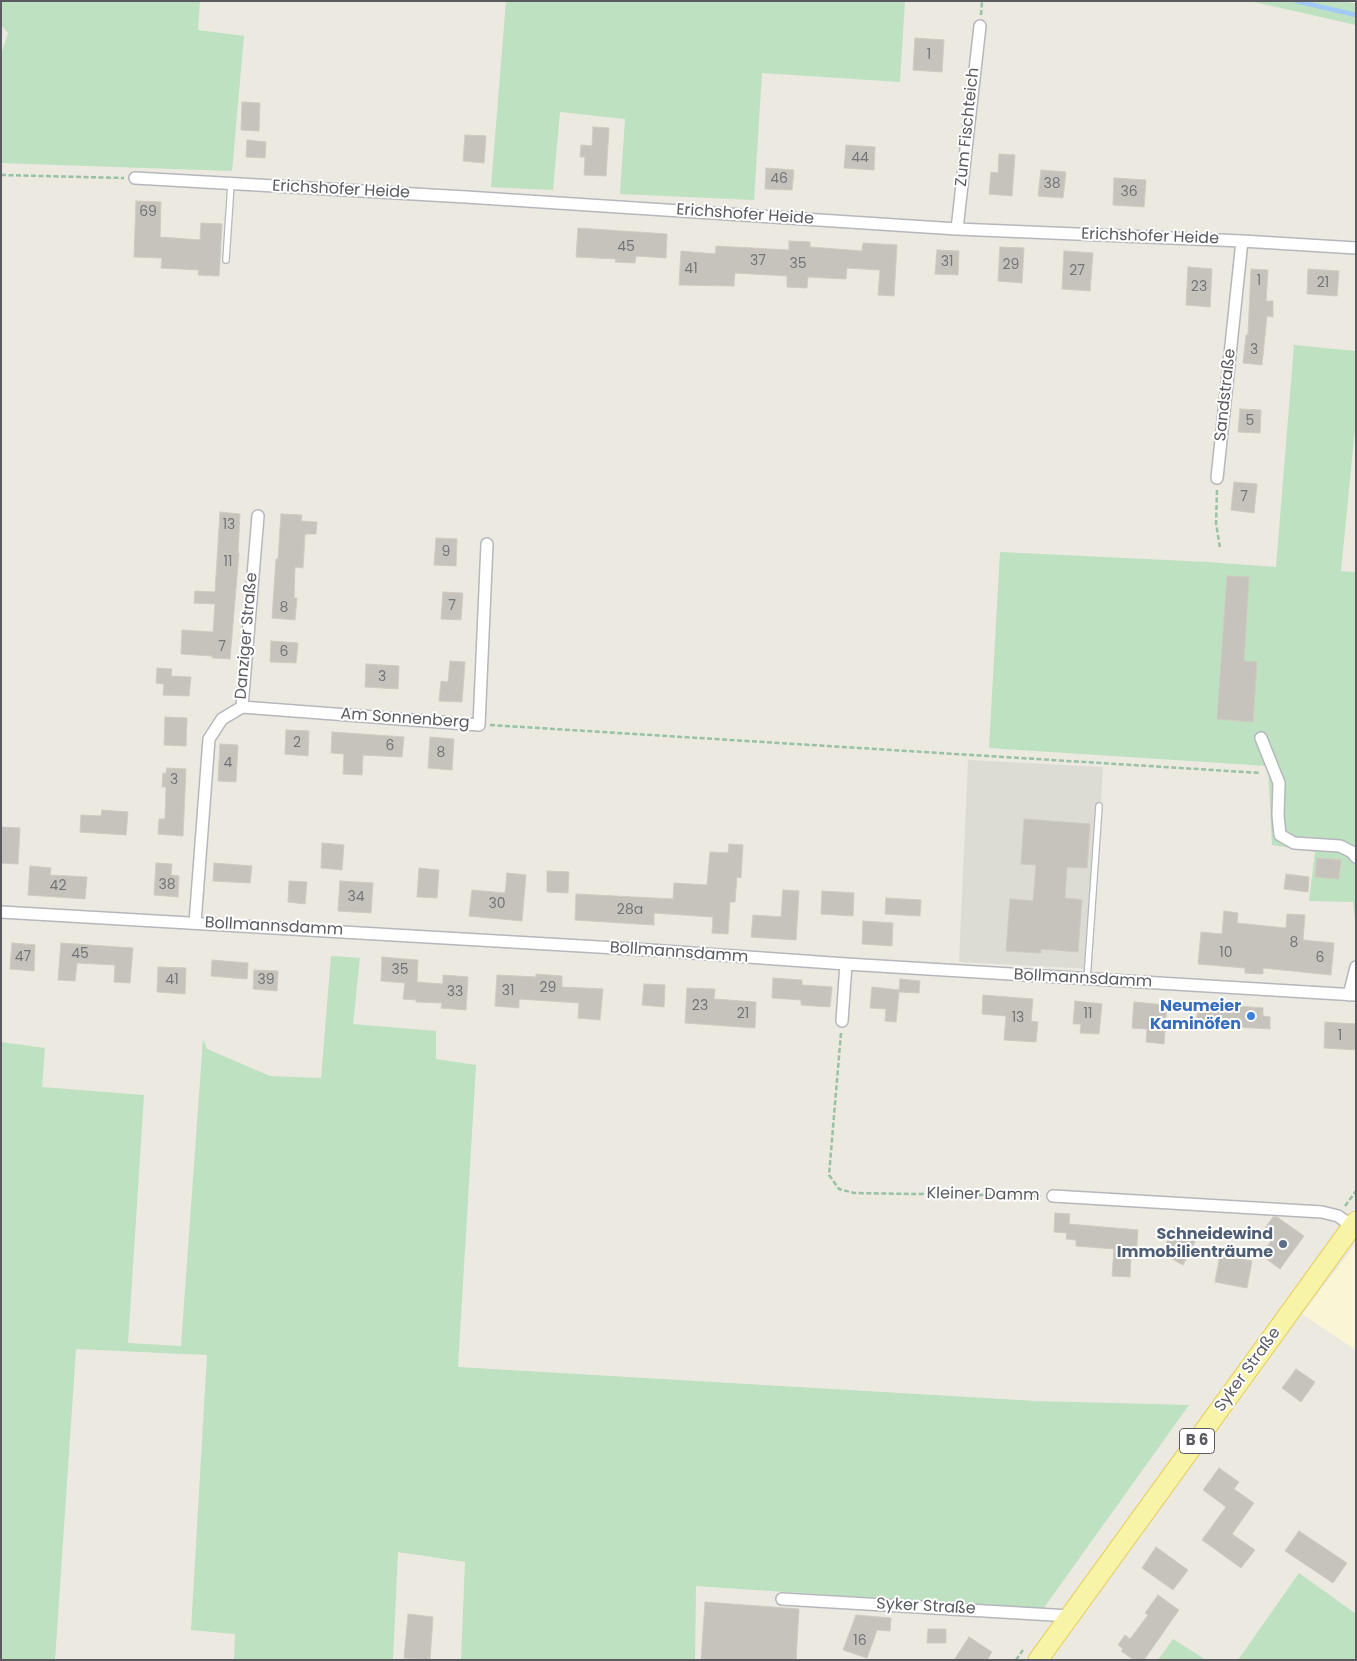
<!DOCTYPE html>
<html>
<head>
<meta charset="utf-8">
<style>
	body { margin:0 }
	#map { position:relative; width:1357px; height:1661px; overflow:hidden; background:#ebe9e0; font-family:Poppins,sans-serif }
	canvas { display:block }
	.frame { position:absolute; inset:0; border:2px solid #595b60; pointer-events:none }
</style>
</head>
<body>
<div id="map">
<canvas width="1357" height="1661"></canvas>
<div class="frame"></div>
</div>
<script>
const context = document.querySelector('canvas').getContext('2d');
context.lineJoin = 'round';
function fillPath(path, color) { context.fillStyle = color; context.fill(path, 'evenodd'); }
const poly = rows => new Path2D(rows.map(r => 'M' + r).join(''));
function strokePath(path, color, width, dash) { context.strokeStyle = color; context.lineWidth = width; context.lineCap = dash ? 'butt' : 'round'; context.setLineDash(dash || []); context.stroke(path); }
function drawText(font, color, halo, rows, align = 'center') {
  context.font = font + ' Poppins,sans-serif'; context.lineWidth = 4; context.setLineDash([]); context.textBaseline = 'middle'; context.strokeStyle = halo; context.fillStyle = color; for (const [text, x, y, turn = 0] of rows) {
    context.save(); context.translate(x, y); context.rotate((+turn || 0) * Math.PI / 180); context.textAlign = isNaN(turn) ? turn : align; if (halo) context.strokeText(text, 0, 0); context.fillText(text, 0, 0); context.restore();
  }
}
const commercial = poly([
	[1356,1244,1356,1350,1302,1314]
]);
const industrial = poly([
	[968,760,1103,767,1092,969,959,962]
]);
const green = poly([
	[1,1,200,1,198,30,244,36,232,171,1,163,1,55,8,33,1,25],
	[506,1,905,1,900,82,762,73,754,200,620,194,625,119,560,112,553,190,491,187],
	[1250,1,1343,1,1356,4,1356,25],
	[1294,345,1356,351,1356,418,1341,571,1356,572,1356,930,1353,902,1309,901,1315,852,1272,845,1268,766,989,748,1000,552,1208,562,1276,567],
	[331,956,360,958,353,1024,436,1031,436,1059,476,1065,458,1367,1036,1401,1189,1405,1043,1609,696,1586,695,1660,461,1660,465,1562,398,1552,393,1660,234,1660,235,1634,191,1630,207,1355,76,1349,55,1660,1,1660,1,1042,45,1048,42,1087,144,1095,128,1343,181,1346,203,1039,207,1049,270,1076,321,1078],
	[1299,1573,1356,1614,1356,1660,1238,1660],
	[1173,1639,1206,1660,1158,1660]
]);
const stream = poly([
	[1296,1,1356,15]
]);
const building = poly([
	[915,38,944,40,942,72,913,70,915,38],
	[242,102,260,103,259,131,241,130,242,102],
	[593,127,609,128,606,176,584,175,585,157,580,157,581,145,592,146,593,127],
	[465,135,486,136,484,163,463,161,465,135],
	[247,140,266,142,265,158,246,157,247,140],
	[846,145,875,147,874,170,844,168,846,145],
	[999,154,1015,155,1012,196,989,194,991,172,998,173,999,154],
	[766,168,794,170,792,190,765,189,766,168],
	[1041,170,1066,172,1063,198,1038,196,1041,170],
	[1114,178,1146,180,1144,207,1113,205,1114,178],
	[136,201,161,202,160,237,200,240,201,223,222,224,219,276,198,275,199,270,161,268,162,258,134,257,136,201],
	[578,228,667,234,666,258,636,256,635,263,615,262,616,259,576,257,578,228],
	[789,241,810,242,810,247,862,251,863,243,897,245,894,296,878,295,880,270,847,268,846,279,808,277,807,288,787,287,787,276,735,273,734,286,679,285,681,251,715,254,716,246,789,250,789,241],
	[1000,247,1024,248,1022,283,998,281,1000,247],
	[937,250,959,251,958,275,935,274,937,250],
	[1064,251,1093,253,1090,291,1062,289,1064,251],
	[1188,267,1212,269,1210,307,1186,305,1188,267],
	[1251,269,1268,270,1266,301,1273,301,1273,317,1267,316,1262,365,1243,363,1246,335,1248,335,1251,269],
	[1308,269,1339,271,1337,296,1307,294,1308,269],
	[1240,409,1261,410,1260,433,1238,432,1240,409],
	[1234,482,1257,484,1254,513,1231,510,1234,482],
	[220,512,240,514,238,553,239,553,230,659,212,658,212,656,181,654,182,630,213,632,215,604,194,603,195,591,215,592,220,512],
	[281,514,302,515,301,521,317,522,316,534,305,534,303,568,295,567,294,598,297,598,295,620,272,618,276,559,278,559,281,514],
	[436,538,457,539,456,566,434,565,436,538],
	[1227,576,1249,577,1244,661,1257,662,1253,722,1217,719,1227,576],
	[443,592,463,593,461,620,441,619,443,592],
	[271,641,298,643,296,663,270,662,271,641],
	[450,661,465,662,462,702,439,701,441,681,448,682,450,661],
	[366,664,399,666,398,689,365,687,366,664],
	[157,668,172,669,171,676,191,677,189,696,163,695,164,684,156,683,157,668],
	[165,717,187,718,186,746,164,745,165,717],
	[286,730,309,731,308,756,285,754,286,730],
	[332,732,404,737,402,757,363,755,362,775,343,774,344,754,331,753,332,732],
	[430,737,454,739,452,770,428,768,430,737],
	[220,744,238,745,236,782,218,781,220,744],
	[167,768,186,769,183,836,158,834,159,819,165,819,166,787,162,787,163,773,166,773,167,768],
	[102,810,128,812,126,835,80,832,81,815,101,816,102,810],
	[1024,819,1090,824,1087,868,1067,867,1065,898,1082,900,1078,952,1041,949,1041,953,1006,951,1010,899,1033,901,1036,865,1021,864,1024,819],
	[1,827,20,828,18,864,1,863,1,827],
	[322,843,344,845,342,870,321,868,322,843],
	[729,844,743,845,741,878,737,877,735,902,730,902,728,934,712,933,713,917,654,913,654,925,575,920,576,894,673,899,674,883,707,885,710,852,728,853,729,844],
	[1317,858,1341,860,1339,879,1315,877,1317,858],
	[156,863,172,864,171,875,179,876,178,897,154,895,156,863],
	[214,863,252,866,250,883,213,881,214,863],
	[30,866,51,868,50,875,87,877,85,899,28,895,30,866],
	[419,868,439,870,437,898,417,897,419,868],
	[547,871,569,872,568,893,547,892,547,871],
	[507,873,526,875,522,921,469,916,472,890,505,893,507,873],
	[1286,874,1309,877,1308,892,1284,889,1286,874],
	[289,881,307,882,305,904,288,902,289,881],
	[340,881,373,883,371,913,338,911,340,881],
	[783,890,799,891,796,940,751,937,753,915,781,917,783,890],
	[822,891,854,893,853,916,821,914,822,891],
	[886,898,921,900,920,916,885,914,886,898],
	[1224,911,1238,913,1237,923,1286,928,1287,914,1305,915,1303,940,1334,943,1331,975,1263,968,1263,974,1245,973,1245,968,1198,964,1201,932,1222,934,1224,911],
	[863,921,893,923,892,946,862,944,863,921],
	[12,943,35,945,34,971,10,969,12,943],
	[61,943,133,948,130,983,114,982,115,965,77,963,75,981,58,980,61,943],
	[382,957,418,960,417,982,443,984,443,975,468,977,466,1010,441,1008,442,1003,416,1002,416,1000,403,999,405,983,381,981,382,957],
	[212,960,248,963,247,979,211,976,212,960],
	[158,967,186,968,185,994,157,992,158,967],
	[254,970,278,971,277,991,253,989,254,970],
	[536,974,562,976,562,987,603,989,600,1020,578,1018,579,1003,519,999,519,1008,495,1006,497,975,536,977,536,974],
	[773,978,802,980,802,985,832,987,830,1007,801,1005,801,1000,772,998,773,978],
	[900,979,920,981,919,993,899,992,896,1022,885,1021,886,1009,870,1008,872,987,899,990,900,979],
	[644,984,665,985,664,1007,642,1005,644,984],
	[687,988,715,989,714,999,756,1002,755,1028,685,1023,687,988],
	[983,995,1033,999,1031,1021,1038,1022,1036,1042,1004,1040,1006,1016,982,1014,983,995],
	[1075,1001,1102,1004,1099,1034,1080,1033,1081,1024,1073,1024,1075,1001],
	[1134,1002,1167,1005,1164,1044,1146,1042,1147,1029,1132,1028,1134,1002],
	[1198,1003,1263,1008,1263,1016,1270,1017,1270,1029,1219,1026,1218,1030,1196,1029,1198,1003],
	[1325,1022,1356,1024,1356,1050,1324,1048,1325,1022],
	[1055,1213,1070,1214,1069,1224,1138,1230,1136,1256,1131,1256,1130,1277,1112,1276,1114,1249,1076,1246,1076,1240,1066,1239,1067,1233,1054,1232,1055,1213],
	[1273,1217,1277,1217,1304,1236,1280,1269,1261,1255,1273,1238,1263,1231,1273,1217],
	[1175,1227,1197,1238,1183,1265,1161,1253,1175,1227],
	[1220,1255,1252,1261,1247,1288,1215,1282,1220,1255],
	[1296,1369,1315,1382,1301,1402,1282,1388,1296,1369],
	[1219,1468,1239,1482,1234,1489,1254,1503,1232,1534,1255,1550,1241,1568,1202,1540,1226,1507,1203,1490,1219,1468],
	[1299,1531,1347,1563,1333,1583,1285,1551,1299,1531],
	[1156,1547,1188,1570,1173,1590,1142,1568,1156,1547],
	[1158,1595,1179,1610,1144,1660,1134,1660,1121,1651,1123,1649,1118,1645,1125,1635,1130,1639,1148,1615,1145,1613,1158,1595],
	[705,1602,799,1609,796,1660,701,1660,705,1602],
	[408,1614,433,1617,430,1660,404,1658,408,1614],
	[856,1615,891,1618,890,1631,877,1630,867,1658,843,1650,856,1615],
	[928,1629,946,1629,946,1643,927,1643,928,1629],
	[969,1637,992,1652,987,1660,954,1660,969,1637]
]);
const path = poly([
	[981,15,982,1],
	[1,175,124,178],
	[1217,490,1216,523,1220,548],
	[490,725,1261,773],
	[841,1033,829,1175,839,1189,854,1193,1041,1196],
	[1345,1206,1356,1191],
	[1016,1660,1023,1650]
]);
const lane = poly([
	[226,260,231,184],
	[1087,979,1099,806]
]);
const street = poly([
	[135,178,466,197,957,229,1242,241,1356,248],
	[957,229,980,26],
	[1217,478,1242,241],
	[242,707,479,725,487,544],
	[1261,738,1279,783,1278,815,1280,835,1294,843,1340,846,1352,852,1356,857],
	[1,912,650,950,846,964,1356,995],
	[195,923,209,739,222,719,242,707,258,516],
	[1349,995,1356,967],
	[842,1021,846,964],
	[1053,1196,1322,1212,1338,1216,1352,1226],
	[782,1599,1070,1616]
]);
const primary = poly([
	[1038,1660,1356,1221]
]);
const markers = [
	[1251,1016,5,"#3f7fe0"],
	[1283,1244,5,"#5c6f8a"]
];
const numberNames = [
	["1",929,55],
	["44",860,158],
	["46",779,179],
	["38",1052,184],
	["36",1129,192],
	["69",148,212],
	["45",626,247],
	["37",758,261],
	["31",947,262],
	["35",798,264],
	["29",1011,265],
	["41",691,269],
	["27",1077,271],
	["1",1259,281],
	["21",1323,283],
	["23",1199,287],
	["3",1254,350],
	["5",1250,421],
	["7",1244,497],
	["13",229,525],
	["9",446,552],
	["11",228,562],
	["7",452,606],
	["8",284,608],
	["7",222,647],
	["6",284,652],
	["3",382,677],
	["2",297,743],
	["6",390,746],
	["8",441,753],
	["4",228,763],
	["3",174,780],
	["38",167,885],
	["42",58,886],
	["34",356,897],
	["30",497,904],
	["28a",630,910],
	["8",1294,943],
	["10",1226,953],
	["45",80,954],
	["47",23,957],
	["6",1320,958],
	["35",400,970],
	["41",172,980],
	["39",266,980],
	["29",548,988],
	["31",508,991],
	["33",455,992],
	["23",700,1006],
	["21",743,1014],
	["11",1088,1014],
	["13",1018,1018],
	["1",1340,1036],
	["16",860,1641]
];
const shields = [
	[1197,1441,35]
];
const shieldNames = [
	["B 6",1197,1441]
];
const streetNames = [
	["Zum Fischteich",968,127,-84],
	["Erichshofer Heide",341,190,3],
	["Erichshofer Heide",745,215,4],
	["Erichshofer Heide",1150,237,2],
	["Sandstraße",1226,395,-84],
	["Danziger Straße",247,636,-85],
	["Am Sonnenberg",405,719,4],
	["Bollmannsdamm",274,927,3],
	["Bollmannsdamm",679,953,4],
	["Bollmannsdamm",1083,979,3],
	["Kleiner Damm",983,1195,1],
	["Syker Straße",1248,1370,-54],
	["Syker Straße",926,1607,3]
];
const shopNames = [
	["Neumeier",1241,1007],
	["Kaminöfen",1241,1025]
];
const serviceNames = [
	["Schneidewind",1273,1235],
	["Immobilienträume",1273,1253]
];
fillPath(commercial, '#faf6d5');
fillPath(industrial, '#dcdbd4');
fillPath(green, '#bde1c1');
strokePath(stream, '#a2c9f8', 4.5);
fillPath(building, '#c6c3bd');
strokePath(building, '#cfcbbf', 1);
strokePath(lane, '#b5b7bc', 8);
strokePath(street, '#b5b7bc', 14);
strokePath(primary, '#e6ce5e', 21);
strokePath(path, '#98c1a7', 2.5, [5, 2.5]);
strokePath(lane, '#fff', 5.5);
strokePath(street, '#fff', 11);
strokePath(primary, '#f8f4a7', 19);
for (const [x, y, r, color] of markers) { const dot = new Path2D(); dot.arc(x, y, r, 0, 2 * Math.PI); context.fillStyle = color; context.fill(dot); strokePath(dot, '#fff', 2); }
drawText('14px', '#747577', null, numberNames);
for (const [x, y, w] of shields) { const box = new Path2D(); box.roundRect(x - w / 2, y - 12.5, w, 25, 4); context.fillStyle = '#fff'; context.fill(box); strokePath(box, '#595b60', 1); }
drawText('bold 15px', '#595b60', null, shieldNames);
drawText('16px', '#595b60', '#fff', streetNames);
drawText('bold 16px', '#366cbe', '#fff', shopNames, 'right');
drawText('bold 16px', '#4e5e75', '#fff', serviceNames, 'right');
</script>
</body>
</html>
